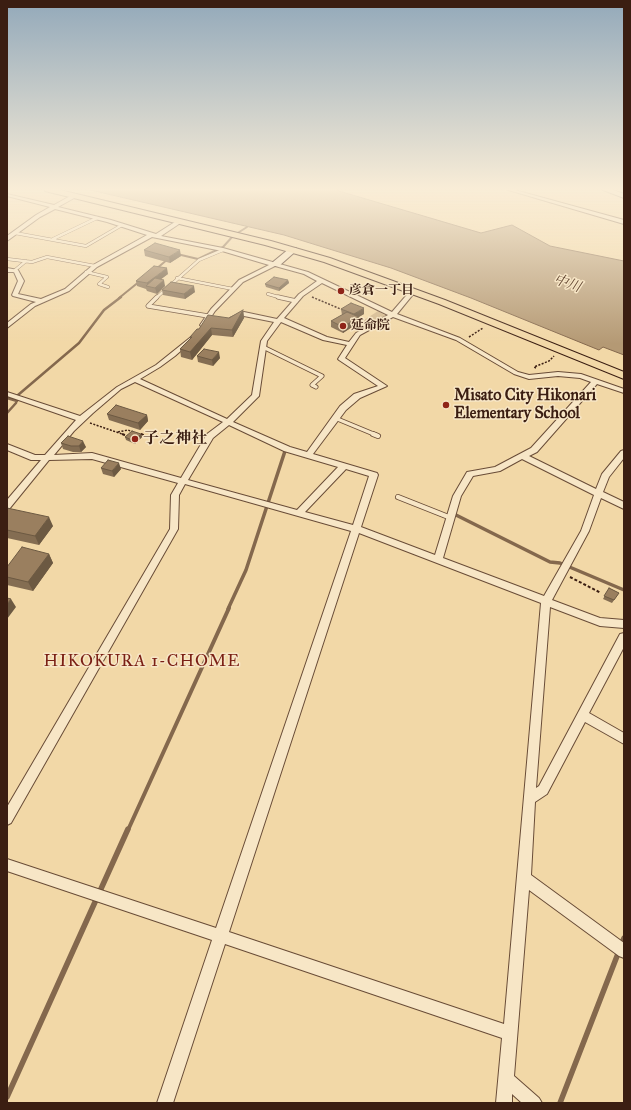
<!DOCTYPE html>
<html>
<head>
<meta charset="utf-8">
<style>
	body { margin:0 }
	#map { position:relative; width:631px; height:1110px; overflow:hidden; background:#f2d8a7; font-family:"IM FELL Great Primer",serif }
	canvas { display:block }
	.frame { position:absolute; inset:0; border:8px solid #3b1e12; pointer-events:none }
</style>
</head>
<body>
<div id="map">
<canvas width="631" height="1110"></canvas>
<div class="frame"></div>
</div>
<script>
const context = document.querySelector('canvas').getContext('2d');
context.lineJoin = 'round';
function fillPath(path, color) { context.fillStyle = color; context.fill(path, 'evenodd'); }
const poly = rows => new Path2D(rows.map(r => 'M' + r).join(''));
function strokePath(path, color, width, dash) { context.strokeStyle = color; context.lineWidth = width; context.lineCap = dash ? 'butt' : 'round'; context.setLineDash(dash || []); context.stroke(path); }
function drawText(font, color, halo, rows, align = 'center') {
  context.font = font + ' "IM FELL Great Primer","Noto Serif JP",serif'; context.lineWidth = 3; context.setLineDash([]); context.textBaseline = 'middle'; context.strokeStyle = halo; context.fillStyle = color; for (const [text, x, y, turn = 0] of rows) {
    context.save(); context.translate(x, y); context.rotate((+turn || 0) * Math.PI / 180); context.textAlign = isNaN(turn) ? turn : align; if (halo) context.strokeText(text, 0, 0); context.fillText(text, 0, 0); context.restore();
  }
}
const green = poly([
	[378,311,386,316,368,325,361,322]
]);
const water = poly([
	[86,189,336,189,339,191,481,233,512,225,550,246,624,261,624,355,603,347,599,350,471,298,391,268,326,248,284,235,86,189]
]);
const streamFar4 = poly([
	[177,254,198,259,223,247,233,236,247,227],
	[156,269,168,259],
	[119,298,140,281]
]);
const streamFar3 = poly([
	[7,398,17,401],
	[7,413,16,403,18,395,79,343,104,310,121,297]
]);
const streamFar2 = poly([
	[456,515,550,562,560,563,624,590],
	[228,609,246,570,285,451]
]);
const streamFar1 = poly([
	[128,830,229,608]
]);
const stream = poly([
	[621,945,624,938],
	[7,1097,128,829],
	[560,1103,619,951]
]);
const pathFar1 = poly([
	[312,297,343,310],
	[469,337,483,328],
	[536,368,534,367,549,361,554,356],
	[90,423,125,435],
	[118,432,128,430,133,432],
	[141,434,143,435]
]);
const path = poly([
	[122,434,128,436],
	[141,434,148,437],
	[570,577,601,593]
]);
const laneFar2 = poly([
	[15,233,86,246,122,225],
	[53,239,97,218],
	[7,259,32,262,47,257,95,266],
	[14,271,26,261],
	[86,272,107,277,99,284,108,287],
	[177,278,233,289],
	[268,294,282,298],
	[156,298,199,260,223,250]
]);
const laneFar1 = poly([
	[157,297,148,306,208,316],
	[278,297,296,301],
	[263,347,322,376,312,385,316,387],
	[335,418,376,435]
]);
const lane = poly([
	[373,434,378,436],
	[398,497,451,518]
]);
const street = poly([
	[505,189,511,189,624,220,624,224,505,189],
	[7,194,54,205,72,195,76,195,76,197,58,207,111,220,156,234,178,220,182,220,182,222,161,236,223,248,308,272,392,312,411,290,415,290,415,292,397,314,460,338,518,372,529,375,558,372,581,374,624,389,624,393,597,384,537,452,529,456,596,489,602,474,621,451,624,450,624,458,609,477,603,492,624,502,624,509,601,498,589,531,552,600,600,618,624,620,624,628,600,626,550,607,536,788,539,786,620,634,624,633,624,647,589,713,624,733,624,744,585,722,547,794,535,802,531,875,624,943,624,958,619,956,529,890,514,1076,539,1098,542,1103,522,1103,512,1094,512,1103,496,1103,502,1038,225,944,173,1103,157,1103,212,940,7,871,7,859,216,928,351,531,185,484,179,495,178,529,11,823,7,825,7,807,170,529,171,495,178,483,92,459,49,460,10,508,7,509,7,500,41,460,31,460,7,450,7,444,35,455,45,455,76,420,7,396,7,392,80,416,117,387,156,365,191,337,194,339,193,340,175,356,160,367,140,379,227,419,252,395,261,341,274,322,244,316,233,320,230,318,244,312,277,319,299,294,317,281,304,274,275,266,243,282,215,311,205,326,201,326,200,325,211,309,239,280,269,265,222,251,152,237,97,267,69,291,35,306,7,328,7,323,31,304,36,302,13,296,12,295,18,281,14,272,7,272,7,268,18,270,24,281,18,294,41,299,65,289,93,265,147,235,107,222,55,209,40,217,7,241,7,236,36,215,50,207,7,196,7,194],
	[322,283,388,315,356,333,349,342,327,337,284,318,303,296,322,283],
	[393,317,456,340,514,374,529,379,558,376,580,378,591,382,531,448,495,467,467,472,453,496,435,555,361,527,378,475,377,473,313,454,346,410,360,398,387,386,345,358,360,335,393,317],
	[281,322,323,340,347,345,338,359,339,360,378,386,354,394,340,406,307,452,290,447,233,422,259,396,267,341,281,322],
	[135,382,223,422,207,434,181,478,92,453,54,455,74,431,93,413,121,389,135,382],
	[229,425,284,451,338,467,297,510,188,480,213,438,229,425],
	[522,459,594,495,581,531,544,596,443,558,461,496,473,476,500,471,522,459],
	[346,469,369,476,353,525,305,512,346,469],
	[359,533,541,603,504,1024,229,932,359,533]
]);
const secondary = poly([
	[602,189,611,189,624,194,624,198,603,190,602,189],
	[290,248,296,248,297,250,279,266,273,266,273,262,290,248]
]);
const primary = poly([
	[45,189,56,189,271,241,330,258,445,300,624,372,624,379,439,304,324,262,265,245,45,191,45,189]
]);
const wall = poly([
	[144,250,181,256,170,263,145,256],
	[168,274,160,279,165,286,157,294,147,291,146,289,137,286,136,281],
	[288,280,289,283,279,291,266,287,265,284],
	[162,290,195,292,185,299,163,295],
	[341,309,364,314,358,317,358,323,343,333,331,327,331,321,342,315],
	[243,310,244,318,233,337,212,335,192,360,181,357,180,349,190,339,190,337,199,329,229,318],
	[197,356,220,358,213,366,198,362],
	[107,414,147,415,148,421,140,430,109,420],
	[141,434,142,437,135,444,126,440,125,437],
	[68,436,86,447,81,452,73,452,63,449,61,443],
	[101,468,121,469,114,477,103,474],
	[7,508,53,526,39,545,7,538],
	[49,554,53,563,33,591,7,585,7,567],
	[609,588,619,593,612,603,603,599]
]);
const shadedWall = poly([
	[180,250,181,256,170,263,169,257],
	[167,268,168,274,151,287,147,286,147,283],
	[164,280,165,286,157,294,155,288],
	[288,280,289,283,279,291,279,288],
	[194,286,195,292,185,299,184,294],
	[364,308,364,314,354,320,354,314],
	[243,310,244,318,233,337,232,330],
	[359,317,358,323,343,333,343,327],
	[211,328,212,335,192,360,190,352],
	[219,352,220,358,213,366,212,360],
	[147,415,148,421,140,430,138,423],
	[141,434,142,437,135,444,134,441],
	[83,441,86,447,81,452,79,446],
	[119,463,121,469,114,477,112,471],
	[49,517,53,526,39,545,35,536],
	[49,554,53,563,33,591,28,582],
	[11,599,16,607,7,619,7,604]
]);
const building = poly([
	[155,243,180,250,169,257,144,250,155,243],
	[154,266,167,268,147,283,136,281,154,266],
	[274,277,288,280,279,288,265,284,274,277],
	[155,278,164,280,155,288,146,286,155,278],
	[171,282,194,286,184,294,162,290,171,282],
	[351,303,364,308,354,314,341,309,351,303],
	[243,310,232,330,211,328,190,352,180,349,192,337,190,337,197,329,199,329,208,315,229,318,243,310],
	[347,312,359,317,343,327,331,321,347,312],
	[204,349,219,352,212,360,197,356,204,349],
	[116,405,147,415,138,423,107,414,116,405],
	[132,431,141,434,134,441,125,437,132,431],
	[68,436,83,441,79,446,71,446,61,443,68,436],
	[108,460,119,463,112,471,101,468,108,460],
	[7,508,49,517,35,536,7,530,7,508],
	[22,547,49,554,28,582,7,577,7,567,22,547],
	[609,588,619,593,614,600,604,596,609,588],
	[7,598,11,599,7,604,7,598]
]);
const markers = [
	[341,291,4,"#8f2418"],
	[343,326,4,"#8f2418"],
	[446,405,4,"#8f2418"],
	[135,439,4,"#8f2418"]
];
const farPoinames = [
	["彦倉一丁目",349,291],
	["延命院",351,326]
];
const farWaternames = [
	["中川",567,284,19]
];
const poiNames = [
	["Misato City Hikonari",454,396],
	["Elementary School",454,414],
	["子之神社",143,439]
];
const neighbourhoodNames = [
	["HIKOKURA 1-CHOME",142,662]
];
fillPath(green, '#d3b88e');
fillPath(water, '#b49974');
strokePath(water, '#84684d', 1);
strokePath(streamFar4, '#84684d', 2);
strokePath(streamFar3, '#84684d', 2.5);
strokePath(streamFar2, '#84684d', 3.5);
strokePath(streamFar1, '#84684d', 4);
strokePath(stream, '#84684d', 5.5);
strokePath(laneFar2, '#694c37', 3.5);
strokePath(laneFar1, '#694c37', 5);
strokePath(lane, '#694c37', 6);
strokePath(street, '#694c37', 2);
strokePath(secondary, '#3b1e12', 2);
strokePath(primary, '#3b1e12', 2);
strokePath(pathFar1, '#3b1e12', 1.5, [2, 1.5]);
strokePath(path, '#3b1e12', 2, [3, 2]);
strokePath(laneFar2, '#f7e6c6', 2.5);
strokePath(laneFar1, '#f7e6c6', 3.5);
strokePath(lane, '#f7e6c6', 4.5);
fillPath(street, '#f7e6c6');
fillPath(secondary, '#f7e6c6');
fillPath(primary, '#f2d8a7');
fillPath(wall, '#846d52');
fillPath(shadedWall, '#6c5942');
fillPath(building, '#9a7f5f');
strokePath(building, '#6c5942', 1);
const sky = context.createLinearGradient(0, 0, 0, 344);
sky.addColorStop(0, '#93a9ba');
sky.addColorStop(0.55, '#f9edd7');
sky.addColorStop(1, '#f9edd700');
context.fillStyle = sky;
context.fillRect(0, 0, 631, 344);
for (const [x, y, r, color] of markers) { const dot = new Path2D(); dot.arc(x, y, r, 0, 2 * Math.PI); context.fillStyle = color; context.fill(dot); strokePath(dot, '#f7e6c6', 1.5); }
drawText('bold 13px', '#3b1e12', '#f7e6c6', farPoinames, 'left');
drawText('italic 14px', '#654934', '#f7e6c6', farWaternames);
drawText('bold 16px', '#3b1e12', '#f7e6c6', poiNames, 'left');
context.letterSpacing = '1px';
drawText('17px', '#7a1f14', '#f7e6c6', neighbourhoodNames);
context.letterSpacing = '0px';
</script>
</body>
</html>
